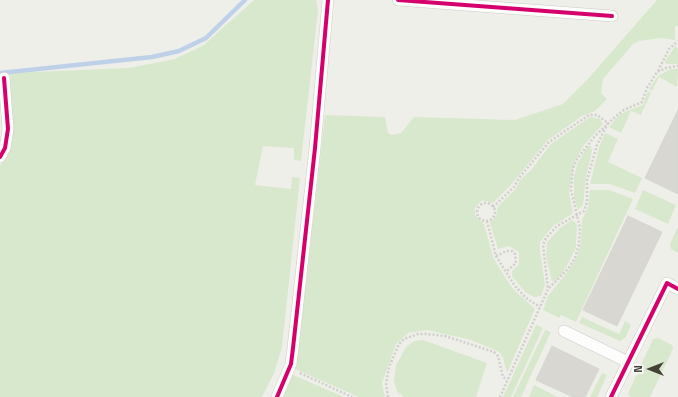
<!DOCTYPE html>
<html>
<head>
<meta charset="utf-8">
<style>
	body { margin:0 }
	#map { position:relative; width:678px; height:397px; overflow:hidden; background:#efefea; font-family:"Titillium Web",sans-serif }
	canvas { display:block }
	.north { position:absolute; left:630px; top:349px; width:40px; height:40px; -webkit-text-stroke:3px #fff; paint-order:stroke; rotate:270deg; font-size:11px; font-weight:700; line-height:16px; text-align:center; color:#444137 }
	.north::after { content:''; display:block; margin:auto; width:14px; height:18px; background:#444137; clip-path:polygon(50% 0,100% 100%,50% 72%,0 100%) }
</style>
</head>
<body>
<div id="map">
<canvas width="678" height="397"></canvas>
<div class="north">N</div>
</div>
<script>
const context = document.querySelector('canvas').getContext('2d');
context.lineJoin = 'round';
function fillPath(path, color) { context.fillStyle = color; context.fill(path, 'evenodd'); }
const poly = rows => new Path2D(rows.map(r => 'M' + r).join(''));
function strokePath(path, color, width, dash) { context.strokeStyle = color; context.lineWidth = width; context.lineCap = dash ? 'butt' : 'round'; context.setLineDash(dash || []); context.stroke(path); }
const green = poly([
	[254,0,316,0,318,10,301,161,294,160,294,148,263,146,255,185,291,189,292,177,300,178,282,347,274,373,262,397,0,397,0,166,8,150,13,128,10,73,129,68,175,59,204,45],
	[657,0,678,0,678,26,675,26,675,40,661,38,639,41,633,44,603,79,601,93,607,99,595,111,582,116,548,140,510,186,493,203,482,200,475,208,475,215,484,224,493,257,506,279,514,290,535,309,507,373,503,358,499,352,493,349,471,340,427,330,408,333,396,344,382,383,385,397,359,397,293,368,298,355,325,115,385,117,388,133,392,135,401,133,414,117,515,120,563,104,587,80],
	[676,45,676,48,678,48,678,64,666,64,665,61],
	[671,69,678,69,677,87,659,77,652,91,649,89,658,76],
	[648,91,651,93,641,115,631,111,621,133,609,127,618,116,625,112,643,105],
	[590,117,600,119,603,124,584,145,574,163,569,192,573,213,553,226,540,242,540,250,545,285,541,296,534,297,525,292,512,276,512,271,519,265,519,252,509,246,498,249,490,223,496,216,498,206,515,190,520,180,531,170,551,144],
	[605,133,618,139,608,162,642,178,635,193,610,184,590,184,599,147],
	[588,146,591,146,592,151,586,177,583,205,578,210,574,199,574,177,577,164],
	[590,190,609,190,633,199,576,322,561,315,559,318,543,310,548,296,569,270,577,256,581,242,582,220,588,207],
	[643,190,676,205,668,224,635,209],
	[572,220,577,224,576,248,563,273,556,280,552,281,546,257,547,242,560,228],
	[678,227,678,253,671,249,670,244],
	[582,317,619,334,625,321,631,325,625,338,620,341,579,323],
	[536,325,543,328,511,397,503,397],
	[545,330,551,332,521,397,513,397],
	[658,338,672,345,673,349,650,397,631,397,628,395,629,391,653,339],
	[423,340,487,363,476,397,404,397,397,391,394,381,396,365,406,347,414,341],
	[602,373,607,375,597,397,590,397],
	[291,374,344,397,280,397],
	[534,385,558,397,529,397]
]);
const stream = poly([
	[0,73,152,57,179,51,206,38,245,0]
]);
const building = poly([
	[678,110,678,194,645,178,678,110],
	[628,216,662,232,617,326,583,310,628,216],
	[552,346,599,369,585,397,573,397,536,380,552,346]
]);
const path = poly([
	[658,71,669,49,678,41],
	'477 212a9 9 0 1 1 18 0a9 9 0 1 1-18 0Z',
	[493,207,514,187,519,178,549,142,589,115,597,115,608,123,597,145,587,180,587,202,584,211,557,226,546,238,543,245,548,289,500,397],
	[487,221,496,256,506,272,515,286,526,298,540,307],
	[496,256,507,251,512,251,515,254,516,263,506,272],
	[549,288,568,269,575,258,579,244,580,228,571,190,573,168,577,159,595,136,616,116,624,110,642,102,647,88,657,72,666,68,678,66],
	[300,373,352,397],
	[388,397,386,384,389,367,399,344,404,339,418,334,427,334,445,336,494,352,498,356,503,377,507,380]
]);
const street = poly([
	[398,0,612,16],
	[0,157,5,148,8,129,4,78],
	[564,331,628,362],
	[277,397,291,364,293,348,315,148,328,0],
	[611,397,667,283,678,289]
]);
const cycleway = poly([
	[398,0,612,16],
	[0,157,5,148,8,129,4,78],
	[277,397,291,364,293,348,315,148,328,0],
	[611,397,667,283,678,289]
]);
fillPath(green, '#d8e8cc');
strokePath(stream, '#bed1e9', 4.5);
fillPath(building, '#d8d7d2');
strokePath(building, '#d7d6d0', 1);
strokePath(street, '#cbcbc6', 12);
strokePath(path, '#d0cfcb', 2.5, [2, 2]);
strokePath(street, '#fdfdfc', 11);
strokePath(cycleway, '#d6006c', 4);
</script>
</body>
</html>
